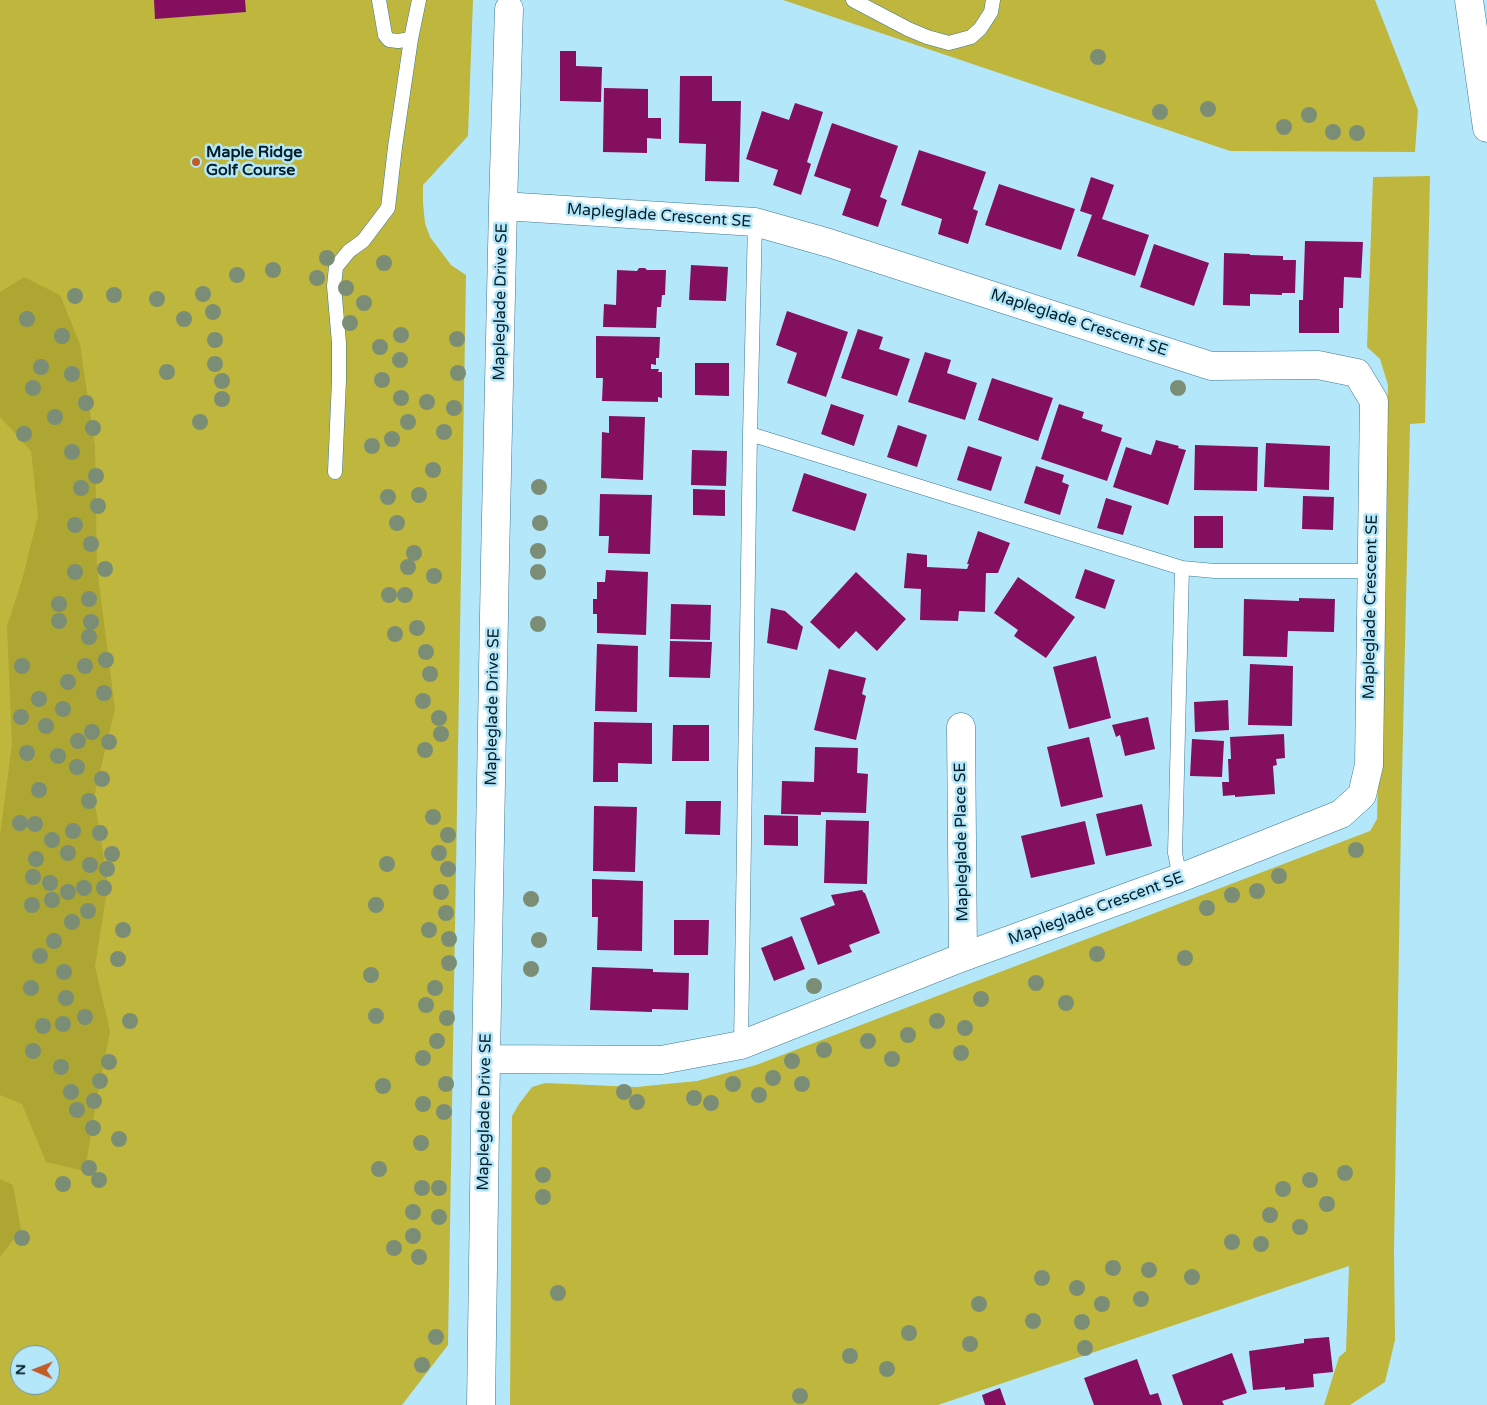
<!DOCTYPE html>
<html>
<head>
<meta charset="utf-8">
<style>
	body { margin:0 }
	#map { position:relative; width:1487px; height:1405px; overflow:hidden; background:#b5e7fb; font-family:"Varela Round",sans-serif }
	canvas { display:block }
	.north { position:absolute; left:10px; top:1345px; width:50px; height:50px; box-sizing:border-box; background:#b5e7fb; border:1px solid #6e97a6; border-radius:50%; rotate:271deg; font-size:14px; font-weight:700; line-height:20px; text-align:center; color:#041e27 }
	.north::after { content:''; display:block; margin:auto; width:18px; height:22px; background:#c15d28; clip-path:polygon(50% 0,100% 100%,50% 72%,0 100%) }
</style>
</head>
<body>
<div id="map">
<canvas width="1487" height="1405"></canvas>
<div class="north">N</div>
</div>
<script>
const context = document.querySelector('canvas').getContext('2d');
context.lineJoin = 'round';
function fillPath(path, color) { context.fillStyle = color; context.fill(path, 'evenodd'); }
const poly = rows => new Path2D(rows.map(r => 'M' + r).join(''));
function strokePath(path, color, width, dash) { context.strokeStyle = color; context.lineWidth = width; context.lineCap = dash ? 'butt' : 'round'; context.setLineDash(dash || []); context.stroke(path); }
function drawText(font, color, halo, rows, align = 'center') {
  context.font = font + ' "Varela Round",sans-serif'; context.lineWidth = 5; context.setLineDash([]); context.textBaseline = 'middle'; context.strokeStyle = halo; context.fillStyle = color; for (const [text, x, y, turn = 0] of rows) {
    context.save(); context.translate(x, y); context.rotate((+turn || 0) * Math.PI / 180); context.textAlign = isNaN(turn) ? turn : align; if (halo) context.strokeText(text, 0, 0); context.fillText(text, 0, 0); context.restore();
  }
}
const green = poly([
	[0,0,473,0,468,136,423,185,423,203,425,223,430,237,451,265,466,275,448,1345,402,1405,0,1405],
	[20,1355,50,1355,50,1385,20,1385],
	[783,0,1375,0,1418,110,1415,152,1230,151],
	[1430,176,1425,423,1410,424,1401,822,1394,1251,1395,1340,1385,1382,1350,1405,1324,1405,1339,1357,1346,1351,1349,1266,938,1405,510,1405,512,1116,519,1104,532,1087,545,1083,636,1087,697,1081,756,1065,1370,831,1377,819,1388,385,1380,359,1367,347,1373,177]
]);
const forest = poly([
	[24,277,60,295,80,344,95,446,97,568,115,709,94,797,108,884,95,966,110,1031,95,1109,85,1171,46,1162,22,1104,0,1095,0,835,12,744,7,626,22,580,38,516,31,451,0,417,0,292],
	[0,1179,13,1185,21,1230,0,1257]
]);
const building = poly([
	[154,0,245,0,246,12,155,19],
	[560,51,576,51,576,66,602,67,601,102,560,101],
	[680,76,712,76,712,101,741,101,739,182,705,181,706,144,679,143],
	[604,88,648,89,648,118,661,118,661,139,647,138,647,153,603,152],
	[795,103,823,112,807,162,811,164,801,195,773,185,778,170,746,159,762,111,789,120],
	[832,123,898,146,880,197,887,200,878,227,842,215,851,189,814,176],
	[919,150,986,172,973,209,978,211,968,244,938,234,942,219,901,205],
	[1091,177,1114,185,1102,219,1149,235,1135,276,1077,256,1092,215,1080,211],
	[999,184,1075,209,1061,250,985,225],
	[1305,241,1363,242,1361,278,1344,277,1343,308,1339,308,1339,333,1299,333,1299,300,1303,300],
	[1154,244,1209,263,1194,306,1140,287],
	[1224,253,1250,254,1250,255,1283,256,1283,260,1296,260,1295,293,1282,293,1282,295,1250,294,1250,306,1223,305],
	[691,265,728,267,726,301,689,300],
	[639,268,645,268,647,270,666,270,665,295,662,295,661,307,657,307,656,328,603,327,604,304,616,305,617,270,637,271],
	[787,311,848,332,826,397,787,383,797,353,776,345],
	[858,329,883,337,879,349,910,359,897,396,841,378],
	[596,336,660,337,659,358,656,358,656,365,651,364,651,369,659,369,658,372,662,372,662,398,658,397,658,402,602,401,603,378,596,378],
	[925,352,951,360,947,373,977,383,965,420,908,402],
	[695,363,729,363,729,396,695,395],
	[992,378,1053,398,1038,441,978,420],
	[831,404,864,415,854,446,821,434],
	[1059,404,1084,412,1082,418,1103,425,1101,431,1122,438,1107,481,1041,459],
	[609,416,645,417,643,480,601,478,602,432,609,433],
	[898,425,927,435,917,467,887,457],
	[1156,440,1179,446,1178,448,1186,450,1168,505,1113,487,1126,447,1151,455],
	[1266,443,1330,446,1329,490,1264,487],
	[1195,445,1258,447,1257,491,1194,490],
	[968,446,1002,457,991,491,957,480],
	[692,450,727,451,726,486,691,485],
	[1036,466,1064,475,1062,482,1069,485,1060,515,1024,503],
	[804,473,867,494,855,531,792,511],
	[693,489,725,490,725,516,693,515],
	[600,494,652,495,650,554,608,553,609,536,599,536],
	[1303,496,1334,497,1333,530,1302,529],
	[1106,498,1132,506,1123,535,1097,528],
	[1194,516,1223,516,1223,548,1194,548],
	[978,531,1010,543,998,573,986,573,985,612,959,611,958,621,920,620,921,589,904,588,907,553,927,555,927,567,967,569,969,564,967,564],
	[1085,569,1115,580,1105,609,1075,598],
	[606,570,648,572,646,635,597,633,597,614,593,614,593,599,597,599,597,582,605,582],
	[856,572,906,619,877,651,856,631,839,649,810,622],
	[1018,577,1075,617,1046,658,1014,636,1018,630,994,613],
	[1299,598,1335,599,1334,632,1288,631,1287,657,1243,656,1244,599,1299,601],
	[671,604,711,605,710,640,670,639],
	[771,608,785,611,803,627,797,650,767,643],
	[670,641,712,642,710,678,669,677],
	[597,644,638,646,637,712,595,711],
	[1096,656,1111,718,1069,729,1053,667],
	[1250,664,1293,666,1292,726,1248,725],
	[829,669,866,678,862,694,866,696,856,740,814,730],
	[1228,700,1229,730,1195,732,1194,702],
	[1148,717,1155,749,1125,756,1120,735,1116,737,1112,725],
	[594,722,652,723,652,764,618,763,618,782,593,782],
	[673,725,709,725,709,761,672,761],
	[1284,734,1285,758,1276,759,1277,765,1273,766,1275,794,1235,797,1235,795,1223,796,1222,782,1229,782,1228,759,1231,759,1230,737],
	[1089,737,1103,797,1061,807,1047,747],
	[1192,739,1224,741,1222,777,1190,776],
	[815,747,858,748,857,773,868,774,866,813,821,812,821,815,781,814,782,781,814,782],
	[686,801,721,801,720,835,685,834],
	[1142,804,1152,846,1106,856,1096,814],
	[594,806,637,807,635,872,593,871],
	[764,815,798,816,798,846,764,845],
	[826,820,869,821,867,884,824,883],
	[1085,821,1095,864,1031,878,1021,836],
	[592,879,643,881,642,951,597,950,598,917,592,917],
	[862,890,864,893,865,893,880,933,849,945,852,952,818,965,800,918,835,905,831,895],
	[674,920,709,920,708,955,674,955],
	[792,936,805,969,774,981,761,948],
	[592,967,653,969,653,972,689,973,688,1010,652,1009,652,1012,590,1010],
	[1329,1337,1333,1372,1313,1374,1314,1387,1285,1390,1285,1387,1253,1390,1249,1351,1304,1343,1304,1339],
	[1232,1353,1247,1393,1222,1401,1224,1405,1183,1405,1172,1375],
	[1137,1359,1150,1395,1158,1393,1162,1405,1094,1405,1084,1378],
	[1000,1388,1006,1405,985,1405,982,1395]
]);
const lane = poly([
	[379,0,385,35,389,40,398,41,411,39],
	[853,0,908,29,927,37,949,43,971,37,980,29,991,12,993,0],
	[750,434,1182,568,1215,571,1372,571],
	[335,472,339,380,339,343,334,286,336,267,349,251,363,241,388,208,395,147,411,39,419,0],
	[1180,878,1175,853,1182,568],
	[741,1045,750,434,755,222]
]);
const street = poly([
	[961,727,963,957],
	[486,1059,661,1060,741,1045,963,957,1180,878,1341,814,1362,795,1369,765,1374,401,1357,373,1318,365,1211,366,829,243,755,222,503,206],
	[481,1405,486,1059,495,561,503,206,509,9]
]);
const highway = poly([
	[1469,0,1487,128]
]);
const trees = [
	[1098,57],
	[1208,109],
	[1160,112],
	[1309,115],
	[1284,127],
	[1333,132],
	[1357,133],
	[327,258],
	[384,263],
	[273,270],
	[237,275],
	[317,278],
	[346,288],
	[203,294],
	[114,295],
	[75,296],
	[157,299],
	[364,303],
	[213,312],
	[27,319],
	[184,319],
	[350,323],
	[401,335],
	[62,336],
	[457,339],
	[215,340],
	[380,347],
	[400,360],
	[215,364],
	[41,367],
	[167,372],
	[458,373],
	[72,374],
	[382,380],
	[222,381],
	[33,388],
	[1178,388],
	[401,398],
	[222,399],
	[427,402],
	[86,403],
	[454,408],
	[55,417],
	[200,422],
	[408,422],
	[93,428],
	[444,432],
	[24,434],
	[392,439],
	[372,446],
	[72,452],
	[433,470],
	[96,476],
	[539,487],
	[81,488],
	[419,495],
	[388,497],
	[98,506],
	[397,523],
	[540,523],
	[75,525],
	[91,544],
	[538,551],
	[414,553],
	[408,567],
	[105,569],
	[75,572],
	[538,572],
	[434,576],
	[389,595],
	[405,595],
	[89,599],
	[59,604],
	[59,621],
	[91,622],
	[538,624],
	[417,628],
	[395,634],
	[89,637],
	[426,652],
	[106,660],
	[22,666],
	[85,666],
	[430,674],
	[68,682],
	[104,693],
	[39,699],
	[423,701],
	[63,709],
	[21,717],
	[439,718],
	[46,726],
	[92,732],
	[441,734],
	[78,741],
	[109,742],
	[425,750],
	[27,753],
	[58,756],
	[77,767],
	[102,779],
	[39,790],
	[89,801],
	[433,817],
	[20,823],
	[35,824],
	[73,831],
	[100,833],
	[448,835],
	[52,840],
	[1356,850],
	[68,853],
	[439,853],
	[112,854],
	[36,859],
	[387,864],
	[90,865],
	[107,869],
	[448,869],
	[1279,876],
	[33,877],
	[50,883],
	[84,888],
	[104,888],
	[1257,891],
	[68,892],
	[441,892],
	[1232,895],
	[531,899],
	[52,900],
	[32,905],
	[376,905],
	[1207,908],
	[88,911],
	[446,913],
	[72,922],
	[123,930],
	[429,930],
	[449,939],
	[539,940],
	[54,941],
	[1097,954],
	[40,956],
	[1185,958],
	[118,959],
	[449,963],
	[531,969],
	[64,972],
	[371,975],
	[1036,983],
	[814,986],
	[31,988],
	[435,988],
	[66,998],
	[981,999],
	[1066,1003],
	[426,1005],
	[376,1016],
	[85,1017],
	[447,1018],
	[130,1021],
	[937,1021],
	[63,1024],
	[43,1026],
	[965,1028],
	[908,1035],
	[437,1041],
	[868,1041],
	[824,1050],
	[33,1051],
	[961,1053],
	[423,1058],
	[892,1059],
	[792,1061],
	[109,1062],
	[61,1067],
	[773,1078],
	[100,1081],
	[446,1084],
	[733,1084],
	[802,1084],
	[383,1086],
	[71,1092],
	[624,1092],
	[759,1095],
	[694,1098],
	[94,1101],
	[637,1102],
	[711,1103],
	[423,1104],
	[77,1110],
	[444,1112],
	[93,1128],
	[119,1139],
	[421,1143],
	[89,1168],
	[379,1169],
	[1345,1173],
	[543,1175],
	[99,1180],
	[1310,1180],
	[63,1184],
	[422,1188],
	[439,1188],
	[1283,1189],
	[543,1197],
	[1327,1204],
	[413,1212],
	[1270,1215],
	[439,1217],
	[1300,1227],
	[413,1236],
	[22,1238],
	[1232,1242],
	[1261,1244],
	[394,1248],
	[419,1257],
	[1113,1268],
	[1149,1270],
	[1192,1277],
	[1042,1278],
	[1077,1288],
	[558,1293],
	[1141,1299],
	[979,1304],
	[1102,1304],
	[1033,1321],
	[1082,1322],
	[909,1333],
	[436,1337],
	[970,1344],
	[1085,1348],
	[850,1356],
	[422,1365],
	[887,1369],
	[800,1396]
];
const markers = [
	[196,162,5,"#c15d28"]
];
const poiNames = [
	["Maple Ridge",206,153],
	["Golf Course",206,171]
];
const streetNames = [
	["Mapleglade Crescent SE",659,216,4],
	["Mapleglade Drive SE",501,302,-89],
	["Mapleglade Crescent SE",1079,323,18],
	["Mapleglade Crescent SE",1371,607,-89],
	["Mapleglade Drive SE",493,707,-89],
	["Mapleglade Place SE",962,842,-91],
	["Mapleglade Crescent SE",1096,909,-20],
	["Mapleglade Drive SE",485,1112,-89]
];
fillPath(green, '#bfb73d');
fillPath(forest, '#ada632');
fillPath(building, '#850f5f');
strokePath(lane, '#3b7990', 15);
strokePath(street, '#3b7990', 29);
strokePath(highway, '#3b7990', 29);
strokePath(lane, '#fff', 14);
strokePath(street, '#fff', 28);
strokePath(highway, '#fff', 28);
context.fillStyle = '#7b8e75';
for (const [x, y] of trees) { context.beginPath(); context.arc(x, y, 8, 0, 2 * Math.PI); context.fill(); }
for (const [x, y, r, color] of markers) { const dot = new Path2D(); dot.arc(x, y, r, 0, 2 * Math.PI); context.fillStyle = color; context.fill(dot); strokePath(dot, '#b5e7fb', 2); }
drawText('bold 16px', '#041e27', '#b5e7fb', poiNames, 'left');
drawText('16px', '#041e27', '#b5e7fb', streetNames);
</script>
</body>
</html>
